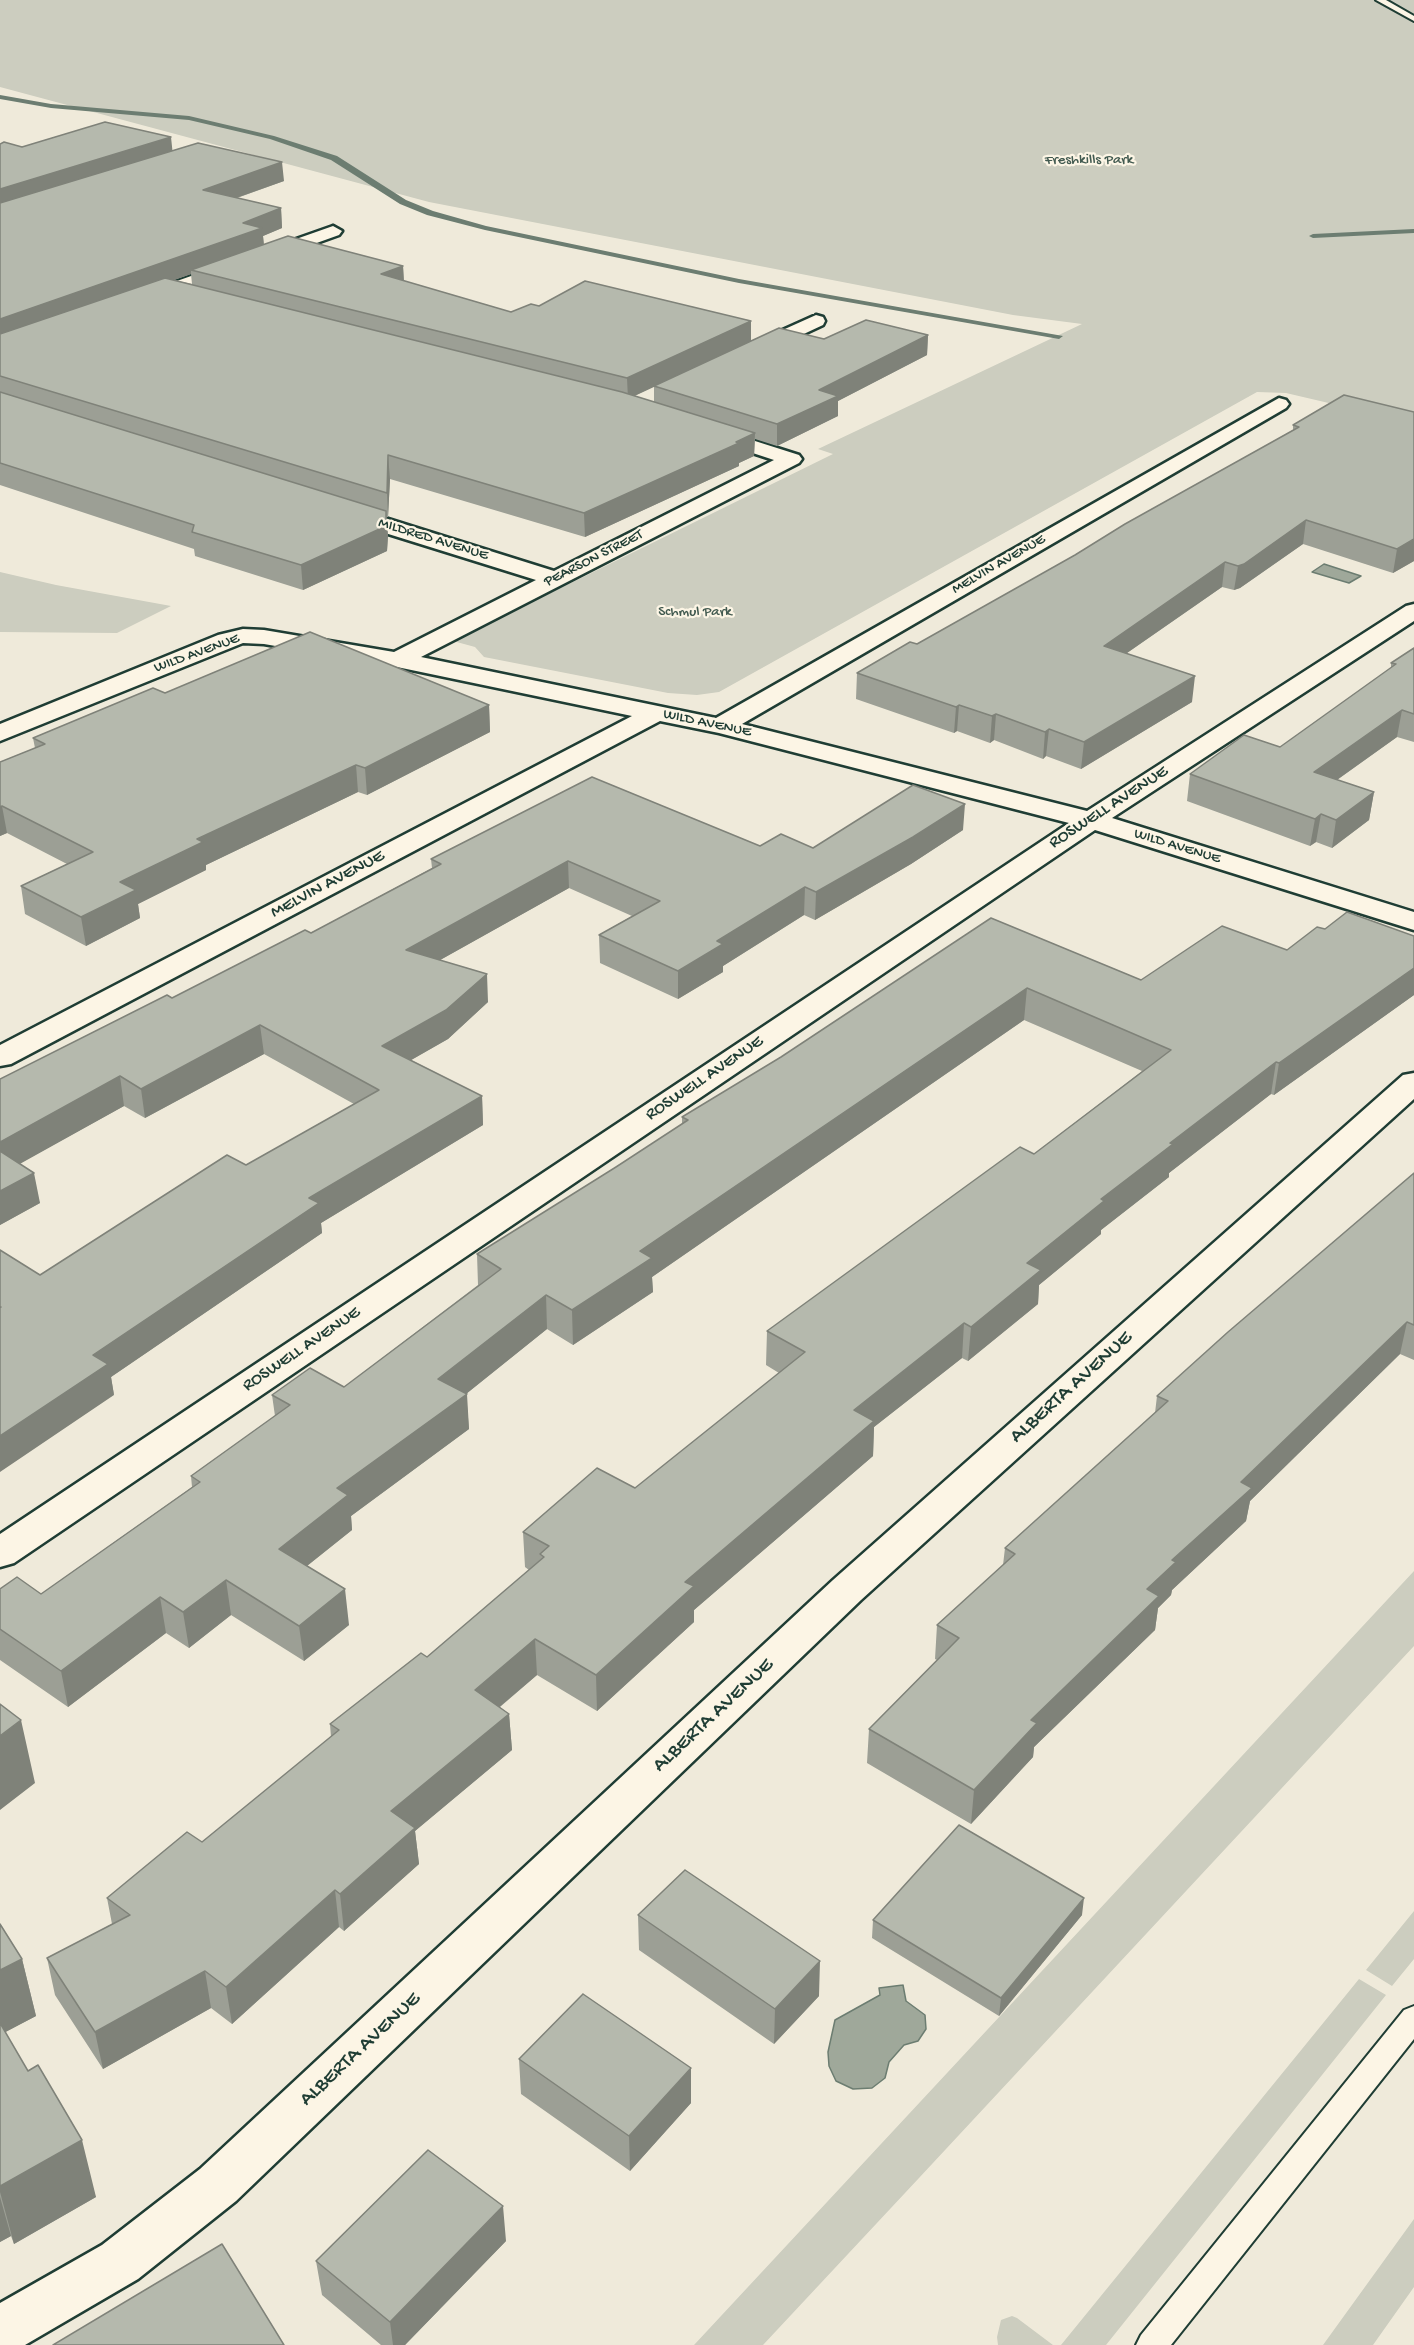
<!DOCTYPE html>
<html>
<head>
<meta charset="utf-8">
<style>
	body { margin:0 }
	canvas { display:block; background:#efeada }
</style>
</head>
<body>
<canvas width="1414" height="2345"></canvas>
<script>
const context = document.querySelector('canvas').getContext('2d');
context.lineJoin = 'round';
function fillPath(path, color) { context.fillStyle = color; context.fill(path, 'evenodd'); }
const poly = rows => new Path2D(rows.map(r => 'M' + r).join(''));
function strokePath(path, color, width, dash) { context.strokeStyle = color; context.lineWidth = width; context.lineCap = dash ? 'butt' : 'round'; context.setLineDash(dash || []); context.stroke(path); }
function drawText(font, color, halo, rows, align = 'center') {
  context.font = font + ' "Gochi Hand",sans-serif'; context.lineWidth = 4.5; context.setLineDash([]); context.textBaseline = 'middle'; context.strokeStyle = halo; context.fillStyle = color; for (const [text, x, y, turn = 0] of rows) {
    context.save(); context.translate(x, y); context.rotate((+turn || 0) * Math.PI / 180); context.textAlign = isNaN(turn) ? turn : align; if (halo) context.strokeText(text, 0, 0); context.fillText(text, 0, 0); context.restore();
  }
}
const green = poly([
	[0,0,1414,0,1414,423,1286,393,1257,392,719,692,697,695,668,693,484,657,475,647,453,641,833,454,818,449,1082,324,1013,315,429,202,0,87],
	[0,572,56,585,171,606,117,633,0,632],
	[1414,1571,1414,1646,919,2178,763,2345,694,2345],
	[1414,1911,1414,1959,1392,1986,1366,1970],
	[1359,1979,1386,1995,1106,2345,1061,2345],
	[1414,2219,1414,2287,1373,2345,1323,2345],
	[1012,2316,1017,2318,1053,2345,998,2345,997,2337,1001,2320]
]);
const water = poly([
	[1324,564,1361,576,1349,583,1312,572,1324,564],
	[903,1985,906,2001,925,2015,926,2029,918,2041,904,2045,889,2062,885,2078,872,2088,853,2089,836,2081,829,2066,828,2052,835,2020,880,1995,879,1988,903,1985]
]);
const stream = poly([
	[0,95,51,104,189,116,274,136,337,156,406,200,433,211,486,226,739,279,1063,336,1059,339,739,283,485,230,427,215,400,204,331,160,270,139,189,120,51,108,0,99,0,95],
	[1414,229,1414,233,1313,238,1309,236,1313,234,1414,229]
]);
const service = poly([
	[1376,0,1386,0,1414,16,1414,21,1376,0],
	[1414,2006,1414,2039,1171,2345,1136,2345,1141,2335,1404,2010,1414,2006]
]);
const minor = poly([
	[333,226,342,231,339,235,152,302,146,303,137,298,140,294,333,226],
	[816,315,823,317,825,321,823,325,761,354,747,354,744,350,747,346,816,315],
	[1279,398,1286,400,1289,404,1286,408,742,724,1087,811,1406,606,1414,604,1414,621,1112,818,1414,912,1414,930,1095,830,14,1563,0,1567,0,1534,1069,823,719,733,660,721,11,1064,0,1066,0,1045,632,716,397,667,264,644,243,643,0,741,0,724,218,635,243,629,264,630,394,652,536,580,337,518,334,513,337,508,353,508,554,571,774,460,704,437,701,433,704,429,711,427,799,455,802,459,799,463,421,657,716,718,1279,398],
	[1414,1073,1414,1099,861,1600,236,2201,138,2279,25,2345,0,2345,0,2303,102,2245,200,2169,833,1580,1403,1075,1414,1073]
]);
const wall = poly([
	[0,144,22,147,173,151,284,181,237,198,281,208,282,228,263,236,264,244,403,266,404,281,511,312,539,306,751,341,928,335,927,355,838,401,838,416,777,446,755,439,754,456,739,463,739,466,585,537,390,479,388,517,386,517,388,536,387,551,303,590,195,556,194,549,0,485],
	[191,274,192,284,174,280],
	[654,386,654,402,634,396],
	[1344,395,1414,561,1393,573,1303,544,1240,588,1234,590,1222,587,1127,653,1192,702,1081,769,1046,756,1043,759,994,740,990,743,957,731,954,733,856,699,857,673,917,644,1075,555,1293,430,1293,425],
	[1414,648,1414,742,1397,737,1337,780,1374,792,1369,820,1332,848,1316,842,1310,846,1187,801,1190,774,1280,747,1391,669,1391,663],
	[165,693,489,705,490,732,367,795,358,792,206,865,206,870,138,904,140,918,86,946,25,914,21,886,67,864,7,833,0,836,0,762,35,748,33,738],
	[963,830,911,864,815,920,804,915,723,966,723,972,678,999,600,963,599,935,632,916,569,888,440,960,488,1002,448,1039,411,1060,482,1096,483,1125,321,1223,322,1233,111,1377,114,1395,40,1275,246,1165,354,1104,264,1054,145,1118,124,1106,20,1163,40,1203,0,1225,0,1079,311,933,432,868,431,859,760,846,813,848],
	[991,918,1141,980,1287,950,1325,929,1414,936,1414,995,1274,1095,1271,1094,1169,1173,1169,1177,1101,1230,1101,1234,1039,1285,1038,1304,968,1361,962,1358,874,1427,873,1456,694,1610,694,1622,597,1711,537,1675,500,1707,509,1714,512,1750,415,1831,419,1864,344,1931,339,1927,232,2024,211,2008,103,2069,55,1995,47,1958,112,1924,107,1898,202,1842,331,1737,330,1724,427,1657,529,1570,525,1567,523,1532,635,1488,779,1373,766,1365,767,1331,1034,1154,1142,1071,1024,1020,652,1277,653,1292,573,1345,547,1329,466,1394,469,1429,351,1516,352,1530,307,1566,349,1625,304,1661,231,1615,189,1648,166,1633,68,1707,0,1660,0,1589,41,1594,192,1487,191,1476,275,1416,272,1395,344,1387,478,1285,477,1254,616,1167,682,1124,682,1117,781,1057],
	[1414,1173,1414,1360,1400,1354,1250,1501,1246,1521,1172,1590,1171,1595,1158,1608,1155,1630,1034,1747,1033,1757,971,1824,867,1763,869,1729,937,1660,935,1659,937,1625,1003,1565,1005,1548,1155,1413,1157,1396],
	[638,1915,819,1996,774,2044,639,1950],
	[1082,1915,999,2016,872,1938,873,1920],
	[0,1924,22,1959,36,2016,5,2032,96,2197,14,2244,11,2236,0,2242],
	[519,2059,691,2103,630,2171,521,2094],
	[506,2241,405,2345,381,2345,322,2295,316,2261]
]);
const shadedWall = poly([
	[171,137,173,156,0,210,0,189],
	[282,162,284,181,205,209,203,190],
	[281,208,282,228,263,236,264,248,191,270,191,274,0,342,0,319],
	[403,266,404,285,381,274],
	[751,321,751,342,628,399,627,378],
	[928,335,927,355,838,401,838,416,777,446,777,424,819,390],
	[755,433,754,456,739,463,739,466,585,537,584,513],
	[388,455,390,479,388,517,387,493],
	[386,511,388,536,387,551,303,590,301,565],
	[1306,520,1303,544,1240,588,1234,590,1238,566],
	[1414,539,1414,561,1393,573,1397,549],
	[1225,562,1222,587,1101,671,1104,646],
	[1195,676,1192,702,1081,769,1084,742],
	[489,705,490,732,367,795,365,768],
	[959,705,957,731,954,733,956,707],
	[1402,710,1397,737,1310,799,1314,772],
	[996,714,994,740,990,743,992,716],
	[1049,729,1046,756,1043,759,1045,732],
	[356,765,358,792,206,865,206,870,138,904,140,918,86,946,81,917,120,882,197,839],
	[1374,792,1369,820,1332,848,1336,820],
	[965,804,963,830,911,864,815,920,816,892],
	[2,806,7,833,0,836,0,807],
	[1321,814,1316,842,1310,846,1315,819],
	[568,861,569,888,408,978,406,950],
	[805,887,804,915,723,966,723,972,678,999,678,971,717,941],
	[1414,968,1414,995,1274,1095,1279,1063],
	[487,974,488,1002,448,1039,385,1075,382,1046],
	[1027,988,1024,1020,652,1277,653,1292,573,1345,572,1310,640,1251],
	[260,1025,264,1054,145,1118,141,1089],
	[1276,1062,1271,1094,1169,1173,1169,1177,1101,1230,1101,1234,1039,1285,1038,1304,968,1361,971,1327,1027,1263,1101,1199,1170,1143],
	[120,1076,124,1106,0,1175,0,1142],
	[482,1096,483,1125,321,1223,322,1233,111,1377,114,1395,0,1472,0,1436,93,1355,309,1198],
	[34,1173,40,1203,0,1225,0,1191],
	[546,1295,547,1329,461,1398,467,1394,469,1429,351,1516,352,1530,283,1585,279,1549,438,1379],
	[1407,1322,1400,1354,1250,1501,1246,1521,1172,1590,1171,1595,1158,1608,1155,1630,1034,1747,1033,1757,971,1824,974,1790,1031,1720,1241,1482],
	[964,1323,962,1358,874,1427,873,1456,694,1610,694,1622,597,1711,596,1675,685,1582,854,1410],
	[226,1580,231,1615,189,1648,183,1612],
	[345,1589,349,1625,304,1661,299,1626],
	[160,1597,166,1633,68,1707,61,1671],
	[535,1639,537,1675,477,1726,475,1690],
	[509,1714,512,1750,415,1831,419,1864,344,1931,340,1894,391,1811],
	[21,1720,35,1783,0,1810,0,1736],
	[335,1890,339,1927,232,2024,226,1987],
	[1084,1898,1082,1915,999,2016,1001,1998],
	[22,1959,36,2016,0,2035,0,1970],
	[820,1961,819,1996,774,2044,775,2009],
	[205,1971,211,2008,103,2069,95,2032],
	[691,2068,691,2103,630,2171,629,2136],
	[82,2140,96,2197,14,2244,0,2192,0,2186],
	[0,2197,11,2236,0,2242],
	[503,2206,506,2241,405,2345,393,2345,390,2322]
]);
const building = poly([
	[105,122,171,137,0,189,0,144,4,142,22,147,105,122],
	[198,143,282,162,203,190,281,208,243,223,262,228,0,319,0,203,198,143],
	[288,236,403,266,381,274,511,312,531,304,539,306,585,281,751,321,627,378,191,270,288,236],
	[165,278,622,392,755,433,736,442,739,443,584,513,388,455,387,493,0,376,0,334,165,278],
	[866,320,928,335,819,390,838,396,777,424,654,386,779,328,824,339,866,320],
	[0,392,386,511,386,526,301,565,192,532,194,525,0,463,0,392],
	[1344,395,1414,412,1414,539,1397,549,1306,520,1244,564,1238,566,1225,562,1104,646,1195,676,1084,742,1049,729,1045,732,996,714,992,716,959,705,956,707,857,673,910,642,917,644,1075,555,1125,524,1299,427,1293,425,1344,395],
	[310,632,489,705,365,768,356,765,197,839,203,842,120,882,136,890,81,917,21,886,93,852,2,806,0,807,0,762,45,744,33,738,153,688,165,693,310,632],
	[1414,648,1414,714,1402,710,1314,772,1374,792,1336,820,1321,814,1315,819,1190,774,1244,735,1280,747,1396,664,1391,663,1414,648],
	[592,777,760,846,781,834,813,848,913,785,965,804,913,837,816,892,805,887,717,941,723,944,678,971,599,935,660,901,568,861,406,950,487,974,446,1010,382,1046,482,1096,309,1198,319,1203,93,1355,108,1364,0,1436,0,1308,1,1307,0,1307,0,1250,40,1275,227,1155,246,1165,379,1090,260,1025,141,1089,120,1076,0,1142,0,1079,167,995,172,998,305,930,311,933,441,864,431,859,592,777],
	[1347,912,1414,936,1414,968,1279,1063,1276,1062,1170,1143,1173,1144,1101,1199,1104,1201,1027,1263,1041,1270,971,1327,964,1323,854,1410,874,1421,685,1582,694,1586,596,1675,535,1639,475,1690,509,1714,391,1811,415,1828,340,1894,335,1890,226,1987,205,1971,95,2032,47,1958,130,1915,107,1898,187,1832,202,1842,339,1730,330,1724,421,1653,427,1657,544,1557,540,1554,549,1546,523,1532,597,1468,635,1488,805,1352,767,1331,1020,1147,1034,1154,1171,1050,1027,988,640,1251,652,1258,572,1310,546,1295,438,1379,467,1394,337,1488,348,1495,279,1549,345,1589,299,1626,226,1580,183,1612,160,1597,61,1671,0,1629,0,1589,17,1577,41,1594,200,1482,191,1476,290,1405,272,1395,310,1368,344,1387,501,1269,477,1254,616,1167,688,1120,682,1117,781,1057,991,918,1141,980,1222,926,1287,950,1317,927,1325,929,1347,912],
	[0,1151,34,1173,0,1191,0,1151],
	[1414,1173,1414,1325,1407,1322,1241,1482,1252,1488,1172,1560,1176,1562,1147,1589,1159,1596,1031,1720,1037,1723,974,1790,869,1729,959,1638,937,1625,1015,1554,1005,1548,1168,1401,1157,1396,1228,1332,1414,1173],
	[0,1704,21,1720,0,1736,0,1704],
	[959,1825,1084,1898,1001,1998,873,1920,959,1825],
	[685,1870,820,1961,775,2009,638,1915,685,1870],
	[0,1924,22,1959,0,1970,0,1924],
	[583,1994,691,2068,629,2136,519,2059,583,1994],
	[0,2023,28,2071,38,2065,82,2140,0,2186,0,2023],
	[428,2150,503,2206,390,2322,316,2261,428,2150],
	[222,2244,284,2345,53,2345,222,2244]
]);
const farParknames = [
	["Freshkills Park",1089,161],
	["Schmul Park",695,613]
];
const farStreetnames = [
	["MILDRED AVENUE",433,540,17],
	["PEARSON STREET",594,559,-27],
	["MELVIN AVENUE",999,565,-30],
	["WILD AVENUE",197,654,-20],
	["WILD AVENUE",707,724,12],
	["WILD AVENUE",1177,847,17]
];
const streetNames = [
	["ROSWELL AVENUE",1109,808,-33],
	["MELVIN AVENUE",328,885,-28],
	["ROSWELL AVENUE",705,1079,-34],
	["ROSWELL AVENUE",302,1350,-34]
];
const nearStreetnames = [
	["ALBERTA AVENUE",1072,1388,-42],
	["ALBERTA AVENUE",714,1716,-43],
	["ALBERTA AVENUE",361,2050,-43]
];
fillPath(green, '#cccdbf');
fillPath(water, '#9fa89a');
strokePath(water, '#6c7d71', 1.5);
fillPath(stream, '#6c7d71');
strokePath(service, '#1f3d34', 4);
strokePath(minor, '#1f3d34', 5);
fillPath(service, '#fcf5e5');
fillPath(minor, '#fcf5e5');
fillPath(wall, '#9c9f95');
fillPath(shadedWall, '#7f8279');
fillPath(building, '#b5b9ad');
strokePath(building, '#7f8279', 1.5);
drawText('15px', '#425a50', '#fcf5e5', farParknames);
drawText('15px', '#1f3d34', '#fcf5e5', farStreetnames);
drawText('18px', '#1f3d34', '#fcf5e5', streetNames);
drawText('21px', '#1f3d34', '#fcf5e5', nearStreetnames);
</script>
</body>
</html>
